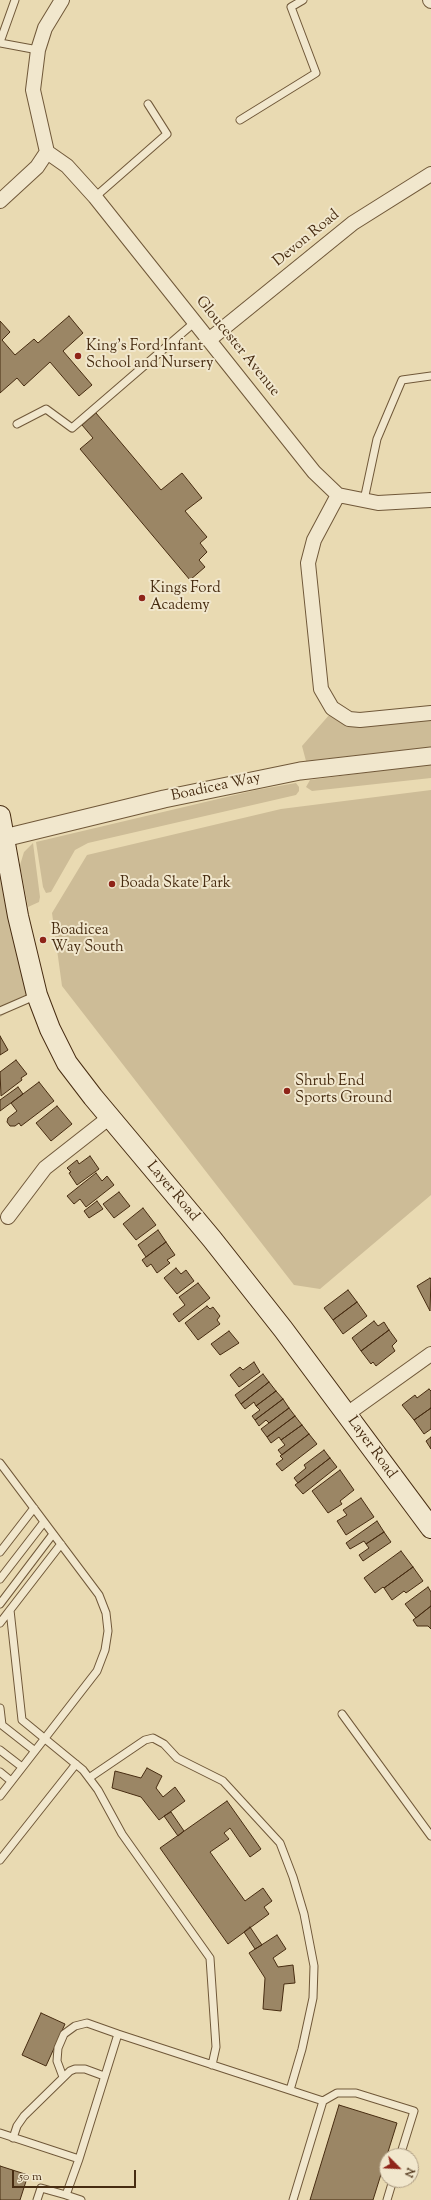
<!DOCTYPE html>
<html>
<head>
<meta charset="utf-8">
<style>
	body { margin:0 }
	#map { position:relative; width:431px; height:2200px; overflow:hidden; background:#e9dab2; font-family:"Sorts Mill Goudy",serif }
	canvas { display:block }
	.north { position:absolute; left:379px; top:2148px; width:40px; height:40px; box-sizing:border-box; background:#f1e7cd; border:1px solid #ad9c82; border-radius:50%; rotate:114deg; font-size:11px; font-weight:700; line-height:16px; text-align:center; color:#472c11 }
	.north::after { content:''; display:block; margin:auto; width:14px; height:18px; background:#8f2418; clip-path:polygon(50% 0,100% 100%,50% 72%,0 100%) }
	.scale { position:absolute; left:12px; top:2170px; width:124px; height:18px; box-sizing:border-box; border:2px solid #472c11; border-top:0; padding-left:5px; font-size:12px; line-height:14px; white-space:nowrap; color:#472c11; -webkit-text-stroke:3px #f1e7cd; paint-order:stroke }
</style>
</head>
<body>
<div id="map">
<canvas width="431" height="2200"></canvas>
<div class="north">N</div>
<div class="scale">50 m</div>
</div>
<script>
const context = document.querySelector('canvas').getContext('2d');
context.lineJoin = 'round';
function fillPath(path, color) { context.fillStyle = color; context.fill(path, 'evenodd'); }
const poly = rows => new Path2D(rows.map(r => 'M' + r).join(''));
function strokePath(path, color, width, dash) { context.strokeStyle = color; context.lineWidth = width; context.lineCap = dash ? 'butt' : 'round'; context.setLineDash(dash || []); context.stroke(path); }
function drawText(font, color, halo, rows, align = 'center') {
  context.font = font + ' "Sorts Mill Goudy",serif'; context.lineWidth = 4; context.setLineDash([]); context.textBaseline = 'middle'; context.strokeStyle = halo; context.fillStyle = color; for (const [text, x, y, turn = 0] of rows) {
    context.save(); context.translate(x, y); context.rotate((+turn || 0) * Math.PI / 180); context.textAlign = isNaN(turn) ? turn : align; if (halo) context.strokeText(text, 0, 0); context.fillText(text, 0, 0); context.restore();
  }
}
const green = poly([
	[330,714,349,725,362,727,431,720,431,747,306,761,302,746],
	[431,764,431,778,312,791,306,787,310,780],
	[296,783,299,787,299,791,296,795,88,843,75,850,51,892,46,893,43,887,36,842,256,790],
	[431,790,431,1195,320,1289,294,1285,62,986,52,913,87,855,281,809],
	[0,838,37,995,0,1017],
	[33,843,40,897,39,902,28,907,20,865,24,852]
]);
const building = poly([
	[69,316,83,333,63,351,92,385,79,396,50,362,24,386,17,378,0,393,0,321,10,332,2,340,15,355,34,339,38,343,69,316],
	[96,413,161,490,182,473,202,498,185,511,207,537,200,543,207,552,199,560,205,567,190,580,80,449,93,438,82,425,96,413],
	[0,1036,8,1050,0,1055,0,1036],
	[16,1060,27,1074,21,1078,22,1080,1,1096,0,1072,16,1060],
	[39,1082,54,1101,21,1126,19,1123,15,1126,10,1126,7,1122,8,1118,17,1111,11,1103,39,1082],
	[18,1087,23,1094,0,1111,0,1100,18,1087],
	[57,1106,72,1124,51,1141,36,1123,57,1106],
	[90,1156,99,1169,77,1185,69,1173,71,1172,67,1168,77,1160,79,1164,90,1156],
	[96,1173,102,1181,107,1176,114,1185,86,1207,80,1199,74,1204,67,1196,96,1173],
	[119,1192,130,1206,114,1218,103,1204,119,1192],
	[97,1201,103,1209,89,1218,84,1211,97,1201],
	[143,1208,156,1225,136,1240,123,1224,143,1208],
	[158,1230,166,1242,146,1257,138,1245,158,1230],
	[166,1242,175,1255,167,1260,170,1263,157,1273,151,1264,147,1267,142,1260,166,1242],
	[176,1268,181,1274,186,1270,194,1281,177,1294,164,1278,176,1268],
	[430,1278,431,1279,430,1311,417,1286,430,1278],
	[198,1283,210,1298,179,1322,173,1314,185,1305,179,1297,198,1283],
	[348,1290,357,1302,333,1320,324,1308,348,1290],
	[357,1302,367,1316,343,1334,333,1320,357,1302],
	[207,1306,210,1309,213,1307,220,1316,217,1320,220,1324,198,1340,185,1323,207,1306],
	[374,1321,378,1326,384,1322,389,1330,361,1351,352,1338,374,1321],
	[389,1330,397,1341,392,1346,395,1351,376,1366,373,1362,371,1364,361,1351,389,1330],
	[229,1331,239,1343,220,1355,211,1344,229,1331],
	[254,1362,260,1372,239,1387,230,1375,240,1367,243,1370,254,1362],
	[263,1374,269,1382,241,1404,235,1395,263,1374],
	[269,1382,276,1391,256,1406,254,1402,245,1409,241,1404,269,1382],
	[429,1389,431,1391,431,1408,414,1420,402,1405,415,1395,417,1398,429,1389],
	[276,1391,283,1399,255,1420,252,1416,260,1410,256,1406,276,1391],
	[283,1399,289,1408,269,1423,266,1420,259,1426,255,1420,283,1399],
	[289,1408,295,1416,267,1437,261,1429,289,1408],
	[431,1408,431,1429,424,1434,414,1420,431,1408],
	[295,1416,302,1425,281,1440,279,1437,271,1443,267,1437,295,1416],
	[302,1425,309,1434,282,1455,278,1450,285,1445,281,1440,302,1425],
	[309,1434,317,1444,282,1471,276,1464,283,1459,280,1456,309,1434],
	[431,1437,431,1449,426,1441,431,1437],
	[324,1450,330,1458,298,1483,294,1478,306,1468,304,1465,324,1450],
	[330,1458,337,1467,303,1494,295,1485,330,1458],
	[340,1470,354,1490,340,1501,342,1504,328,1513,312,1491,340,1470],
	[361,1498,374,1517,346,1535,337,1521,347,1515,343,1510,361,1498],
	[377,1521,384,1532,366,1544,364,1541,350,1549,346,1543,377,1521],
	[384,1532,391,1542,363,1561,359,1555,369,1548,366,1544,384,1532],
	[401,1551,413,1567,384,1588,383,1587,375,1593,364,1578,401,1551],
	[413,1567,423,1581,406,1593,404,1591,392,1600,384,1588,413,1567],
	[428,1587,431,1592,431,1606,416,1618,405,1604,428,1587],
	[431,1606,431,1629,428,1626,417,1626,413,1620,431,1606],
	[147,1768,162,1776,156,1788,163,1797,175,1787,185,1801,159,1820,141,1797,112,1788,115,1771,141,1778,147,1768],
	[227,1801,261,1849,250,1857,230,1828,224,1833,229,1839,210,1852,245,1901,263,1888,272,1901,264,1907,269,1914,228,1944,160,1848,227,1801],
	[171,1812,184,1831,178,1836,164,1816,171,1812],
	[250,1927,262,1945,255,1949,244,1932,250,1927],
	[277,1935,286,1949,273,1958,278,1967,293,1965,295,1983,284,1984,281,2011,263,2009,265,1978,249,1953,277,1935],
	[41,2013,65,2024,46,2066,22,2055,41,2013],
	[339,2105,397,2123,373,2200,310,2200,339,2105],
	[0,2166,28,2175,20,2200,0,2200,0,2166]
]);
const service = poly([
	[0,42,15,0],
	[0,43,38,50],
	[240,120,316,73,291,7,303,0],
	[95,197,167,134,148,104],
	[17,424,46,409,72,428,195,322],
	[364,500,377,439,402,380,431,376],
	[0,1011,37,995],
	[0,1463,99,1595,106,1613,108,1631,105,1650,97,1671,0,1796],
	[61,1544,10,1610,22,1720,83,1770,98,1790,122,1834,210,1958,216,2047,212,2065],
	[0,1552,34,1508],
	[0,1579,44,1522],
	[0,1604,53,1534],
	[0,1623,10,1610],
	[0,1708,2,1725,35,1751],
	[342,1714,431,1836],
	[0,1750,22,1767],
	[0,1772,11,1781],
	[89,1778,145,1740,153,1738,164,1744,177,1758,223,1781,280,1843,293,1877,304,1914,314,1966,313,1998,302,2049,290,2090],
	[0,1860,76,1764],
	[63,2077,57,2061,58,2048,64,2034,75,2026,87,2023,118,2034],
	[0,2133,79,2159,118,2034,323,2101,337,2093,356,2093,414,2111,400,2156],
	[13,2138,17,2126,24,2116,70,2071,75,2069,85,2069,104,2076],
	[79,2159,66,2195,81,2200],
	[37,2200,41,2188,66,2195],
	[293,2200,323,2101],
	[387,2200,393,2180]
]);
const minor = poly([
	[430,0,431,1],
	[47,152,67,166,95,197,314,472,338,495,378,503,431,500],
	[0,201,37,167,47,152,33,90,38,50,45,28,62,0],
	[210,339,353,223,431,174],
	[338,495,314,540,308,563,321,689,332,708,349,719,360,720,431,713],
	[8,1217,45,1168,110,1117],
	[347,1414,431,1354]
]);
const tertiary = poly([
	[4,838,164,799,300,771,431,756]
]);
const secondary = poly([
	[0,816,18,916,37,995,50,1029,67,1063,93,1097,212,1239,283,1329,431,1528]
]);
const markers = [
	[78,356,4,"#8f2418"],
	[142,598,4,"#8f2418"],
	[112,884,4,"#8f2418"],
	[43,940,4,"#8f2418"],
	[287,1091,4,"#8f2418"]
];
const streetNames = [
	["Devon Road",307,239,-39],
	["Gloucester Avenue",237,347,51],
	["Boadicea Way",216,788,-12],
	["Layer Road",172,1192,50],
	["Layer Road",371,1448,54]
];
const poiNames = [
	["King's Ford Infant",86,347],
	["School and Nursery",86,364],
	["Kings Ford",150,589],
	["Academy",150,606],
	["Boada Skate Park",120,884],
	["Boadicea",51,931],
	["Way South",51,948],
	["Shrub End",295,1082],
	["Sports Ground",295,1099]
];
fillPath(green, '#cdbc97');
fillPath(building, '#9b8665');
strokePath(building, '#472c11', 1);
strokePath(service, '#705839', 9);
strokePath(minor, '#705839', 16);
strokePath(tertiary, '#705839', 19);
strokePath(secondary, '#472c11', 22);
strokePath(service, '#f1e7cd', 7);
strokePath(minor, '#f1e7cd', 14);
strokePath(tertiary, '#f1e7cd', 17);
strokePath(secondary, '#f1e7cd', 20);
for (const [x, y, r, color] of markers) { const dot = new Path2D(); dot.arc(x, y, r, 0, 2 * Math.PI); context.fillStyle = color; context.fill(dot); strokePath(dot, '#f1e7cd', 1.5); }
drawText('15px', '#472c11', '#f1e7cd', streetNames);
drawText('15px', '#472c11', '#f1e7cd', poiNames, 'left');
</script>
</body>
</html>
